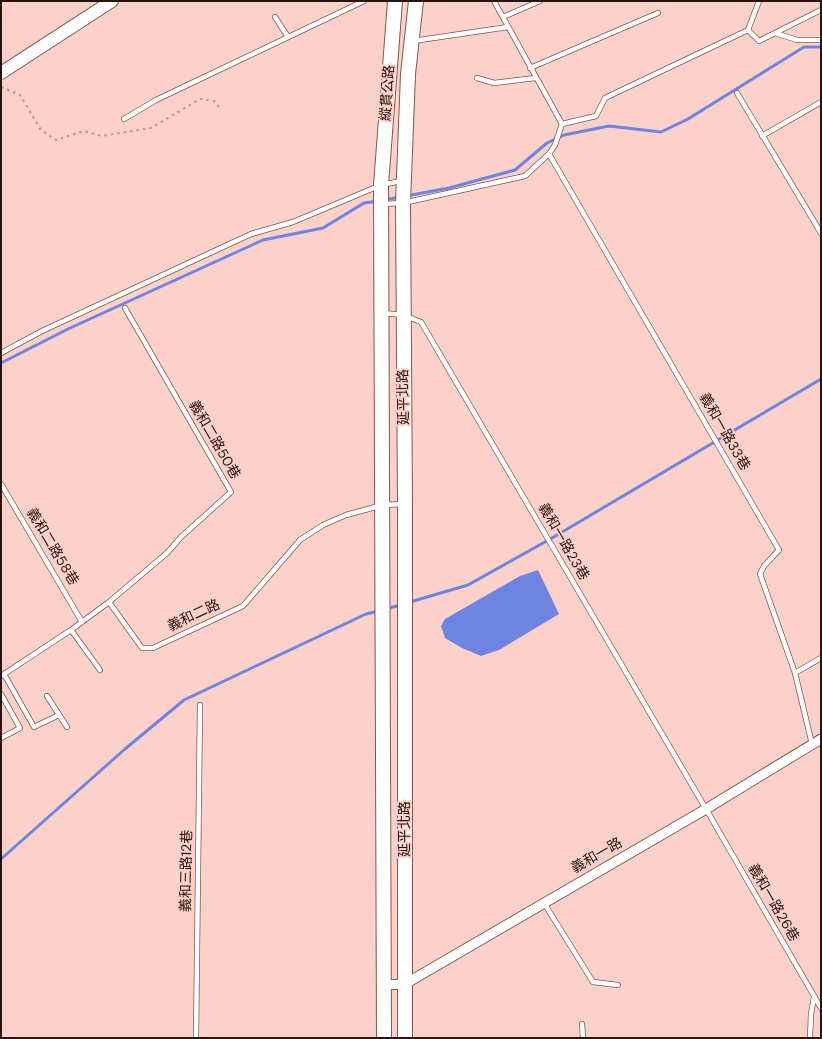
<!DOCTYPE html>
<html>
<head>
<meta charset="utf-8">
<style>
	body { margin:0 }
	#map { position:relative; width:822px; height:1039px; overflow:hidden; background:#fcd1c9; font-family:"DM Sans",sans-serif }
	canvas { display:block }
	.frame { position:absolute; inset:0; border:2px solid #271411; pointer-events:none }
</style>
</head>
<body>
<div id="map">
<canvas width="822" height="1039"></canvas>
<div class="frame"></div>
</div>
<script>
const context = document.querySelector('canvas').getContext('2d');
context.lineJoin = 'round';
function fillPath(path, color) { context.fillStyle = color; context.fill(path, 'evenodd'); }
const poly = rows => new Path2D(rows.map(r => 'M' + r).join(''));
function strokePath(path, color, width, dash) { context.strokeStyle = color; context.lineWidth = width; context.lineCap = dash ? 'butt' : 'round'; context.setLineDash(dash || []); context.stroke(path); }
function drawText(font, color, halo, rows, align = 'center') {
  context.font = font + ' "DM Sans","Noto Sans TC",sans-serif'; context.lineWidth = 4; context.setLineDash([]); context.textBaseline = 'middle'; context.strokeStyle = halo; context.fillStyle = color; for (const [text, x, y, turn = 0] of rows) {
    context.save(); context.translate(x, y); context.rotate((+turn || 0) * Math.PI / 180); context.textAlign = isNaN(turn) ? turn : align; if (halo) context.strokeText(text, 0, 0); context.fillText(text, 0, 0); context.restore();
  }
}
const water = poly([
	[538,570,559,614,499,650,481,656,462,648,445,638,441,626,445,619,520,576]
]);
const stream = poly([
	[406,196,449,188,515,170,547,143,564,135,609,126,661,132,688,119,804,47,821,47],
	[384,200,400,197],
	[1,363,68,329,263,240,323,228,364,203,378,201],
	[410,602,468,585,552,538,821,379],
	[385,609,401,605],
	[1,859,125,749,184,700,366,614,379,611]
]);
const path = poly([
	[1,87,20,95,41,130,56,140,84,131,102,136,151,128,200,99,214,101,219,107]
]);
const lane = poly([
	[494,1,562,124,555,145,549,154,779,550,764,566,760,574,795,673,812,744],
	[275,17,288,37],
	[503,17,540,1],
	[748,30,759,1],
	[775,33,797,40,821,40],
	[413,41,508,27],
	[530,68,658,13],
	[477,78,494,83,535,78],
	[737,93,821,233],
	[124,119,156,100,364,1],
	[562,124,596,116,605,98,748,30,759,41,821,10],
	[762,136,821,102],
	[383,204,403,203,525,176,549,154],
	[383,313,403,315,421,322,706,809,821,1008],
	[1,353,42,331,251,234,293,222,381,185,401,181],
	[1,484,82,622],
	[109,602,167,553,181,537,231,492,125,308],
	[71,630,100,670],
	[795,673,821,658],
	[4,674,34,727,59,715],
	[1,676,71,630,109,602,142,648,153,648,243,606,300,540,323,525,346,515,383,505,404,504],
	[1,694,20,728,1,738],
	[47,696,67,727],
	[544,903,593,982,618,985],
	[582,1024,583,1038],
	[196,1038,200,705],
	[810,1038,811,1014,814,997]
]);
const street = poly([
	[384,985,405,984,706,809,821,739]
]);
const secondary = poly([
	[1,73,112,1]
]);
const primary = poly([
	[384,1038,381,185,395,1],
	[405,1038,405,504,403,203,408,74,416,1]
]);
const streetNames = [
	["縱貫公路",388,93,-86],
	["延平北路",404,397,-91],
	["義和一路33巷",724,432,60],
	["義和二路50巷",214,440,60],
	["義和一路23巷",563,542,60],
	["義和二路58巷",52,547,59],
	["義和二路",194,616,-25],
	["延平北路",405,829,-90],
	["義和一路",597,856,-30],
	["義和三路12巷",187,871,-89],
	["義和一路26巷",773,903,60]
];
fillPath(water, '#6d84e3');
strokePath(stream, '#6d84e3', 3);
strokePath(lane, '#82564d', 6);
strokePath(street, '#82564d', 11);
strokePath(secondary, '#82564d', 14);
strokePath(primary, '#82564d', 16);
strokePath(path, '#b8948e', 2, [2.5, 4]);
strokePath(lane, '#fff', 4.5);
strokePath(street, '#fff', 9);
strokePath(secondary, '#fff', 12);
strokePath(primary, '#fff', 14);
drawText('14px', '#271411', '#fcd1c9', streetNames);
</script>
</body>
</html>
